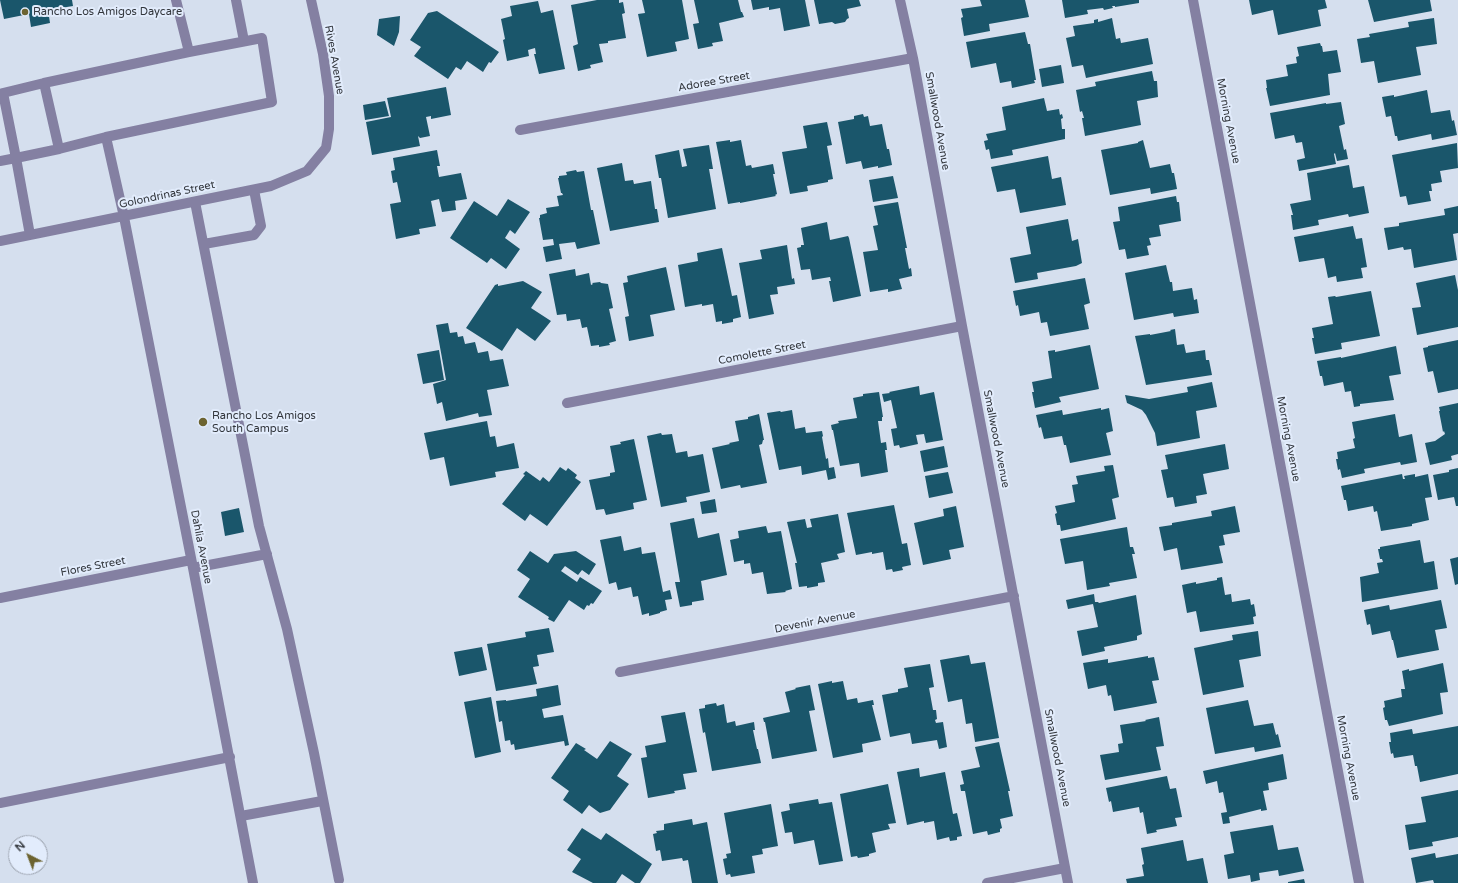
<!DOCTYPE html>
<html>
<head>
<meta charset="utf-8">
<style>
	body { margin:0 }
	#map { position:relative; width:1458px; height:883px; overflow:hidden; background:#d5dfee; font-family:"Varela Round",sans-serif }
	canvas { display:block }
	.north { position:absolute; left:8px; top:835px; width:40px; height:40px; box-sizing:border-box; background:#e2ecfc; border:1px solid #9ca3af; border-radius:50%; rotate:318deg; font-size:11px; font-weight:700; line-height:16px; text-align:center; color:#32363c }
	.north::after { content:''; display:block; margin:auto; width:14px; height:18px; background:#6c6330; clip-path:polygon(50% 0,100% 100%,50% 72%,0 100%) }
</style>
</head>
<body>
<div id="map">
<canvas width="1458" height="883"></canvas>
<div class="north">N</div>
</div>
<script>
const context = document.querySelector('canvas').getContext('2d');
context.lineJoin = 'round';
function fillPath(path, color) { context.fillStyle = color; context.fill(path, 'evenodd'); }
const poly = rows => new Path2D(rows.map(r => 'M' + r).join(''));
function strokePath(path, color, width, dash) { context.strokeStyle = color; context.lineWidth = width; context.lineCap = dash ? 'butt' : 'round'; context.setLineDash(dash || []); context.stroke(path); }
function drawText(font, color, halo, rows, align = 'center') {
  context.font = font + ' "Varela Round",sans-serif'; context.lineWidth = 4; context.setLineDash([]); context.textBaseline = 'middle'; context.strokeStyle = halo; context.fillStyle = color; for (const [text, x, y, turn = 0] of rows) {
    context.save(); context.translate(x, y); context.rotate((+turn || 0) * Math.PI / 180); context.textAlign = isNaN(turn) ? turn : align; if (halo) context.strokeText(text, 0, 0); context.fillText(text, 0, 0); context.restore();
  }
}
const building = poly([
	[0,0,72,0,73,6,48,10,50,23,31,27,29,14,4,19],
	[597,0,619,0,619,3,623,2,625,13,622,14,626,38,608,41,608,43,599,44,603,62,590,65,591,68,578,71,573,46,578,44,571,5],
	[642,0,682,0,689,39,675,42,677,51,647,57,638,14,645,13],
	[694,0,738,0,741,12,742,12,744,17,719,23,723,41,712,43,713,46,698,49,693,24,699,23],
	[751,0,805,0,810,26,784,31,780,8,769,10,769,7,753,10],
	[814,0,859,0,861,6,847,9,849,18,847,19,845,22,835,24,832,22,819,24],
	[980,0,1025,0,1029,17,989,24,990,31,964,36,961,18,963,17,961,9,982,6],
	[1062,0,1139,0,1139,3,1115,7,1115,6,1112,6,1113,8,1104,10,1103,8,1087,10,1088,14,1065,18],
	[1249,0,1325,0,1327,8,1318,10,1321,26,1278,35,1273,10,1252,15],
	[1368,0,1430,0,1432,11,1374,22],
	[538,1,541,13,553,10,565,69,539,74,534,54,536,54,535,48,528,50,529,56,507,61,503,40,505,39,501,19,512,16,510,6],
	[437,11,499,52,491,63,489,62,483,72,467,61,461,70,456,67,448,79,414,56,421,47,410,40,428,13],
	[400,16,399,32,394,46,377,35,379,19],
	[1112,18,1116,39,1120,38,1121,43,1148,38,1153,64,1086,78,1083,65,1072,67,1066,38,1075,36,1073,26,1094,23,1094,20,1098,19,1098,22],
	[1434,18,1437,44,1416,47,1421,75,1378,83,1374,61,1361,63,1357,39,1370,37,1369,34,1409,27,1408,22],
	[1025,32,1028,44,1030,44,1036,80,1034,80,1035,83,1012,88,1011,81,1000,83,996,63,971,68,966,42],
	[1320,43,1321,46,1322,46,1323,52,1337,50,1341,72,1328,74,1330,95,1270,106,1266,88,1267,88,1266,80,1288,76,1286,65,1297,63,1296,57,1299,56,1297,47],
	[1061,65,1064,83,1042,87,1039,69],
	[1152,71,1154,81,1157,81,1158,97,1137,101,1141,125,1085,136,1082,118,1084,118,1082,111,1080,112,1076,90,1096,86,1095,82],
	[446,87,451,115,431,119,431,116,426,117,430,136,420,138,418,136,420,146,372,155,366,122,391,117,387,98],
	[1427,90,1431,113,1450,110,1452,121,1454,120,1457,135,1432,140,1431,134,1398,141,1397,136,1395,136,1391,116,1386,117,1382,97,1394,95,1394,97],
	[1044,98,1047,111,1059,109,1060,115,1062,114,1063,118,1061,119,1062,129,1065,129,1065,139,1012,150,1013,155,991,159,989,149,986,150,984,141,988,140,986,134,1006,130,1002,107],
	[385,101,389,116,365,120,363,105],
	[1341,102,1345,124,1339,126,1344,150,1346,149,1348,159,1337,161,1335,153,1334,154,1336,164,1299,171,1297,160,1305,158,1302,142,1296,143,1294,135,1275,139,1270,113,1326,103,1326,104],
	[863,114,864,117,868,116,870,126,882,124,887,149,889,149,892,165,878,168,878,166,863,169,861,161,846,164,838,122,854,119,854,116],
	[827,122,832,145,827,146,833,179,828,180,828,182,807,186,808,191,790,194,782,152,807,148,803,126],
	[730,140,730,142,741,140,746,166,751,165,752,168,773,164,775,174,773,174,777,194,775,195,776,196,740,203,740,202,728,204,716,142],
	[1143,140,1150,168,1170,164,1172,173,1174,173,1177,189,1151,194,1150,188,1110,195,1101,150,1138,143,1138,142],
	[1457,143,1458,168,1440,171,1442,182,1431,184,1432,191,1429,191,1431,201,1408,205,1406,196,1400,197,1392,155],
	[709,145,713,169,709,169,716,209,668,218,661,178,659,178,655,155,679,150,682,167,687,166,683,149],
	[437,150,440,166,437,166,439,177,461,173,467,199,455,201,456,210,442,212,439,199,431,201,436,226,419,229,420,234,396,239,390,204,401,202,397,182,393,183,391,171,395,170,393,158],
	[1048,156,1052,179,1061,177,1066,205,1020,213,1015,189,997,192,991,167],
	[622,163,625,181,633,180,634,184,651,181,655,209,657,209,659,222,610,231,597,168],
	[1349,165,1353,188,1364,186,1369,213,1349,217,1348,214,1318,220,1319,225,1293,230,1291,215,1293,215,1290,204,1311,200,1307,173],
	[576,170,577,172,584,171,591,210,593,210,600,244,577,249,575,242,559,244,562,259,546,262,543,247,554,245,553,239,543,240,539,218,540,218,540,215,547,213,546,208,559,206,557,196,563,195,562,193,561,193,558,178,559,178,559,176,567,175,566,172],
	[893,176,898,198,873,202,869,180],
	[1176,196,1177,202,1179,202,1181,221,1159,225,1161,236,1149,238,1151,245,1147,246,1149,255,1127,259,1125,249,1119,250,1113,222,1120,221,1118,207],
	[508,199,530,212,515,234,510,230,505,238,520,249,506,269,491,258,487,263,450,238,474,201,497,216],
	[898,202,907,248,905,248,909,269,911,268,912,276,899,279,902,289,888,292,888,289,870,292,863,252,878,250,873,226,878,225,874,206],
	[1458,206,1458,233,1453,234,1457,260,1414,268,1411,249,1404,250,1403,247,1388,250,1384,228,1399,226,1399,223,1445,215,1444,209],
	[1068,219,1072,241,1078,239,1082,263,1076,266,1037,273,1038,279,1015,283,1010,258,1031,254,1026,227],
	[827,222,830,240,848,236,849,238,861,296,833,302,829,281,831,281,830,277,812,280,810,269,801,270,797,248,801,247,801,245,804,245,801,228],
	[1353,226,1356,239,1362,238,1367,267,1361,268,1363,278,1337,282,1336,276,1328,278,1324,258,1299,262,1294,237],
	[787,245,792,279,794,278,795,284,777,287,778,294,770,295,774,314,749,319,739,263,762,259,760,250],
	[722,248,732,296,737,295,741,317,733,319,733,322,722,324,722,321,716,322,713,304,702,306,702,304,685,307,678,265,698,261,697,253],
	[1166,265,1170,282,1172,282,1173,291,1192,288,1194,300,1197,299,1199,313,1174,317,1173,313,1134,320,1125,273],
	[666,267,675,310,650,315,654,336,629,341,625,317,629,316,623,283,628,282,627,276],
	[575,269,576,276,589,273,591,285,593,284,592,283,600,282,601,283,608,284,613,308,609,309,616,341,609,343,610,345,599,347,599,345,591,346,587,327,582,328,580,319,567,321,566,314,557,315,549,274],
	[1455,275,1458,290,1458,327,1417,335,1412,308,1421,307,1416,283],
	[1085,278,1090,303,1084,305,1089,329,1050,336,1047,322,1041,323,1039,312,1020,316,1018,305,1016,306,1013,291],
	[523,281,542,292,531,308,551,321,535,341,517,328,502,351,466,328,495,285,498,284,498,286],
	[1371,291,1380,336,1341,343,1342,349,1315,354,1312,338,1314,338,1312,328,1333,324,1328,297,1335,296,1336,297],
	[448,323,450,333,457,332,458,337,463,336,465,344,475,342,478,353,488,351,490,361,503,359,509,386,487,390,492,415,479,417,478,413,446,421,442,402,437,404,433,384,446,380,436,325],
	[1175,329,1177,345,1184,344,1186,353,1205,350,1206,360,1209,360,1212,375,1146,385,1135,336,1150,334,1150,335,1171,331,1170,330],
	[1458,340,1458,389,1438,393,1433,371,1428,372,1423,348,1428,347,1428,346],
	[1090,345,1099,389,1059,397,1061,402,1035,408,1032,392,1034,392,1032,382,1052,378,1048,351,1055,350,1055,352],
	[1396,346,1401,374,1389,376,1394,400,1360,404,1360,406,1354,407,1351,391,1345,392,1343,382,1324,386,1322,376,1320,376,1317,361,1341,357,1341,358],
	[439,350,444,380,423,384,417,354],
	[1212,382,1217,407,1196,411,1200,438,1157,446,1155,433,1146,415,1142,410,1127,403,1125,395,1149,399,1188,392,1187,387],
	[919,386,920,395,934,392,943,440,926,443,924,434,916,435,918,444,900,448,899,445,894,446,891,429,897,428,891,400,884,402,882,394,890,393,889,392],
	[879,392,883,417,882,417,882,421,878,421,881,443,886,442,887,450,885,450,888,472,861,477,859,463,840,466,833,430,832,430,831,425,839,423,838,421,857,418,853,398,863,396,863,394],
	[1458,403,1458,454,1451,456,1452,460,1430,465,1425,443,1435,441,1445,434,1444,431,1443,432,1439,411,1440,411,1439,407],
	[1101,408,1101,410,1109,408,1113,431,1106,433,1111,455,1070,463,1066,445,1064,445,1062,436,1044,439,1041,427,1039,428,1036,415,1062,410,1063,415],
	[792,410,795,429,805,427,806,433,822,431,823,436,822,437,826,459,828,458,829,468,834,467,836,478,828,480,826,470,802,475,801,466,779,470,767,413,780,411,781,412],
	[759,414,764,440,763,440,762,444,759,445,767,483,741,488,740,485,721,489,712,448,730,444,729,443,739,441,735,421,748,419,748,417],
	[1395,414,1399,437,1412,434,1417,462,1401,465,1400,462,1364,469,1365,473,1342,478,1340,469,1338,470,1336,459,1338,459,1337,452,1355,448,1353,439,1355,438,1352,422],
	[487,421,490,437,495,436,497,447,514,443,519,468,495,472,496,477,450,486,444,457,430,460,424,433],
	[661,433,662,435,672,434,676,453,687,451,688,457,703,454,710,492,686,497,687,502,661,507,647,436],
	[634,439,647,500,633,503,634,509,606,515,604,509,596,510,589,480,610,476,610,473,615,472,610,446,621,444,620,442],
	[1225,444,1229,469,1203,474,1207,494,1196,496,1197,503,1175,507,1173,497,1167,498,1161,470,1168,469,1165,455],
	[944,446,948,467,924,472,920,451],
	[1113,465,1119,497,1112,499,1116,519,1061,531,1060,525,1057,525,1055,514,1057,513,1055,506,1075,502,1072,485,1078,484,1076,476,1105,471,1104,466],
	[560,467,566,471,568,468,577,475,575,478,581,482,547,526,530,514,525,521,502,504,525,475,523,474,526,471,540,481,543,477,549,482],
	[1458,468,1458,506,1456,506,1454,497,1438,500,1433,475,1449,472,1449,470],
	[948,472,953,493,929,498,925,476],
	[1402,474,1403,479,1405,479,1404,476,1415,474,1415,477,1428,474,1432,497,1425,498,1429,520,1412,524,1412,526,1381,531,1377,511,1374,512,1373,506,1348,511,1346,500,1344,500,1341,486],
	[715,499,717,512,702,514,700,502],
	[894,505,902,544,907,543,911,565,902,567,903,570,893,572,892,569,886,570,883,552,872,554,872,552,856,555,847,513],
	[956,506,964,547,949,550,951,559,923,565,914,523,944,516,943,509],
	[1235,506,1240,532,1223,535,1225,545,1219,546,1223,563,1181,570,1177,548,1164,551,1159,527,1172,525,1172,523,1212,516,1211,511],
	[239,508,244,532,225,536,221,512],
	[838,514,845,552,837,554,839,559,821,563,825,582,818,583,818,586,807,588,807,586,799,587,795,563,797,563,787,522,805,519,807,528,812,527,810,519],
	[694,518,698,538,719,533,727,575,701,581,704,600,692,602,692,605,680,607,675,582,680,582,670,523],
	[766,526,768,533,781,531,792,589,785,591,786,592,767,594,763,572,752,574,750,563,744,564,744,560,734,562,730,540,739,538,738,531],
	[1127,527,1130,547,1133,547,1135,554,1132,554,1137,578,1109,583,1110,586,1087,590,1083,561,1065,564,1060,539],
	[621,536,624,551,641,547,642,554,655,552,663,592,670,590,672,599,665,600,667,610,660,612,660,613,649,616,649,613,642,615,638,596,633,597,631,587,618,590,616,582,609,584,600,540],
	[1420,540,1424,563,1434,561,1438,589,1362,602,1360,577,1379,573,1377,563,1383,562,1382,559,1380,559,1378,549,1380,549,1380,547],
	[530,551,548,563,554,554,576,551,596,564,589,575,582,570,578,575,565,566,561,571,577,582,580,577,602,591,593,604,591,603,589,606,587,605,584,610,569,600,554,622,548,619,549,617,518,597,530,579,517,570],
	[1458,557,1458,584,1455,585,1450,559],
	[1222,577,1225,595,1231,594,1232,602,1250,599,1251,605,1254,604,1256,616,1253,617,1254,624,1200,632,1196,611,1187,613,1182,585,1196,582,1196,584,1217,580,1217,578],
	[1094,594,1095,602,1098,602,1099,603,1136,595,1142,634,1137,636,1137,640,1104,647,1105,651,1082,656,1077,631,1098,627,1093,604,1068,609,1066,600],
	[1441,600,1447,628,1435,630,1439,650,1397,658,1393,640,1392,640,1390,631,1372,635,1370,624,1367,625,1364,610,1389,605,1390,610],
	[549,628,554,652,537,655,539,666,533,667,537,684,496,691,487,644,526,637,525,632],
	[1258,631,1261,656,1239,660,1244,687,1203,695,1194,648,1233,640,1232,635],
	[482,647,487,670,459,676,454,652],
	[969,655,971,664,985,662,999,738,975,742,972,723,966,724,962,699,948,702,940,660],
	[1148,656,1148,658,1154,657,1159,680,1152,681,1157,703,1114,711,1111,695,1108,696,1106,685,1088,689,1083,663,1108,659,1108,663],
	[1443,663,1448,692,1440,693,1443,714,1389,726,1387,720,1385,720,1383,708,1385,707,1384,701,1402,697,1401,689,1405,689,1402,671,1409,669,1409,671],
	[930,664,934,687,929,688,933,710,936,710,937,719,935,720,936,723,943,722,947,747,939,749,937,740,912,744,910,733,890,737,882,695,898,692,898,689,908,687,904,668],
	[832,681,832,683,843,681,847,700,857,698,858,703,873,700,874,705,872,705,881,740,862,744,863,752,833,758,818,684],
	[558,685,561,705,542,709,544,718,563,715,569,745,565,746,564,741,515,750,514,744,511,745,510,740,505,741,502,721,499,722,496,701,506,700,506,701,537,696,536,689],
	[810,685,815,710,809,711,817,751,772,759,765,722,764,722,763,718,790,712,785,692,796,689,795,688],
	[491,697,501,752,475,758,464,702],
	[1248,700,1254,726,1273,723,1276,735,1278,734,1281,747,1255,752,1254,747,1215,754,1206,708],
	[716,703,717,706,724,704,727,723,735,721,736,726,754,722,755,730,753,730,757,749,758,749,761,763,712,771,705,732,703,733,699,709,705,708,705,705],
	[685,712,697,772,683,774,686,789,674,791,675,793,648,798,641,758,647,757,645,746,666,742,661,716],
	[1159,717,1164,746,1156,747,1161,770,1105,780,1100,755,1119,752,1118,744,1123,743,1120,725,1146,721,1145,720],
	[1458,726,1458,774,1420,782,1417,766,1415,766,1413,755,1394,758,1393,753,1391,754,1389,742,1391,742,1390,733,1412,729,1413,734],
	[610,741,632,754,617,776,629,784,610,810,600,813,589,805,582,814,563,800,569,791,551,778,576,743,586,749,584,750,597,759],
	[999,742,1010,791,1008,791,1013,816,1000,819,1002,828,1000,829,1000,832,988,835,987,831,973,834,965,791,961,791,960,785,964,784,961,771,980,767,975,747],
	[1283,754,1287,779,1268,783,1269,790,1263,791,1267,810,1261,811,1261,809,1229,817,1230,823,1223,824,1221,813,1227,812,1223,792,1219,793,1217,781,1206,784,1203,771],
	[919,768,920,777,945,772,953,814,957,813,962,836,957,837,957,840,950,841,949,837,937,840,934,821,924,823,924,821,907,825,897,772],
	[1167,776,1170,789,1176,788,1182,817,1175,818,1177,826,1156,830,1157,832,1147,834,1143,812,1140,813,1139,807,1113,812,1111,801,1109,802,1106,788],
	[888,784,896,823,888,824,890,829,872,833,876,852,869,854,869,856,858,858,857,856,851,857,840,794],
	[1458,790,1458,837,1432,842,1433,846,1409,850,1405,825,1426,822,1421,797],
	[818,799,819,804,832,802,843,861,819,865,814,840,794,844,792,832,785,833,781,812,790,810,789,804],
	[771,804,778,846,762,849,763,854,752,856,755,873,731,877,730,874,726,875,723,859,727,858,726,854,731,853,724,813],
	[692,819,693,825,707,822,718,883,692,883,688,860,683,861,682,858,662,861,660,850,656,851,653,834,657,833,656,831,664,830,664,824],
	[1273,825,1278,850,1298,847,1304,871,1279,876,1278,870,1259,873,1260,880,1251,882,1250,875,1228,879,1224,855,1234,853,1230,832],
	[582,828,601,840,606,833,652,864,640,883,635,883,622,874,616,883,593,883,572,872,581,859,567,850],
	[1183,840,1187,861,1203,858,1208,883,1127,883,1126,879,1144,876,1142,865,1144,864,1141,848],
	[1435,853,1436,858,1458,854,1458,883,1434,883,1433,880,1416,883,1411,858],
	[1304,879,1305,883,1288,883,1288,882]
]);
const minor = poly([
	[176,0,189,52],
	[236,0,244,41],
	[900,0,913,58,962,326,1068,883],
	[1193,0,1359,883],
	[3,93,44,83],
	[0,94,3,93,16,158,59,149,106,137,272,102,262,38,189,52,44,83,59,149],
	[520,130,913,58],
	[106,137,124,217,193,568,253,883],
	[0,161,16,158,30,235],
	[195,202,259,526,287,629,314,753,339,880],
	[0,241,271,186,307,171,326,148,329,129,329,96,323,54,311,0],
	[204,244,254,235,261,226,254,190],
	[567,403,962,326],
	[193,568,267,554],
	[0,598,191,560],
	[620,672,1014,596],
	[0,803,230,757],
	[241,816,322,801],
	[987,883,1065,868]
]);
const markers = [
	[25,12,4,"#6c6330"],
	[203,422,5,"#6c6330"]
];
const poiNames = [
	["Rancho Los Amigos Daycare",33,12],
	["Rancho Los Amigos",212,416],
	["South Campus",212,429]
];
const streetNames = [
	["Rives Avenue",334,60,80],
	["Adoree Street",714,82,-10],
	["Smallwood Avenue",937,121,80],
	["Morning Avenue",1228,121,79],
	["Golondrinas Street",167,195,-12],
	["Comolette Street",762,353,-11],
	["Smallwood Avenue",996,439,79],
	["Morning Avenue",1288,439,79],
	["Dahlia Avenue",201,547,79],
	["Flores Street",93,567,-11],
	["Devenir Avenue",815,622,-11],
	["Smallwood Avenue",1057,758,79],
	["Morning Avenue",1348,758,79]
];
fillPath(building, '#1a566b');
strokePath(minor, '#8480a2', 10);
for (const [x, y, r, color] of markers) { const dot = new Path2D(); dot.arc(x, y, r, 0, 2 * Math.PI); context.fillStyle = color; context.fill(dot); strokePath(dot, '#e2ecfc', 1.5); }
drawText('11px', '#32363c', '#e2ecfc', poiNames, 'left');
drawText('11px', '#32363c', '#e2ecfc', streetNames);
</script>
</body>
</html>
